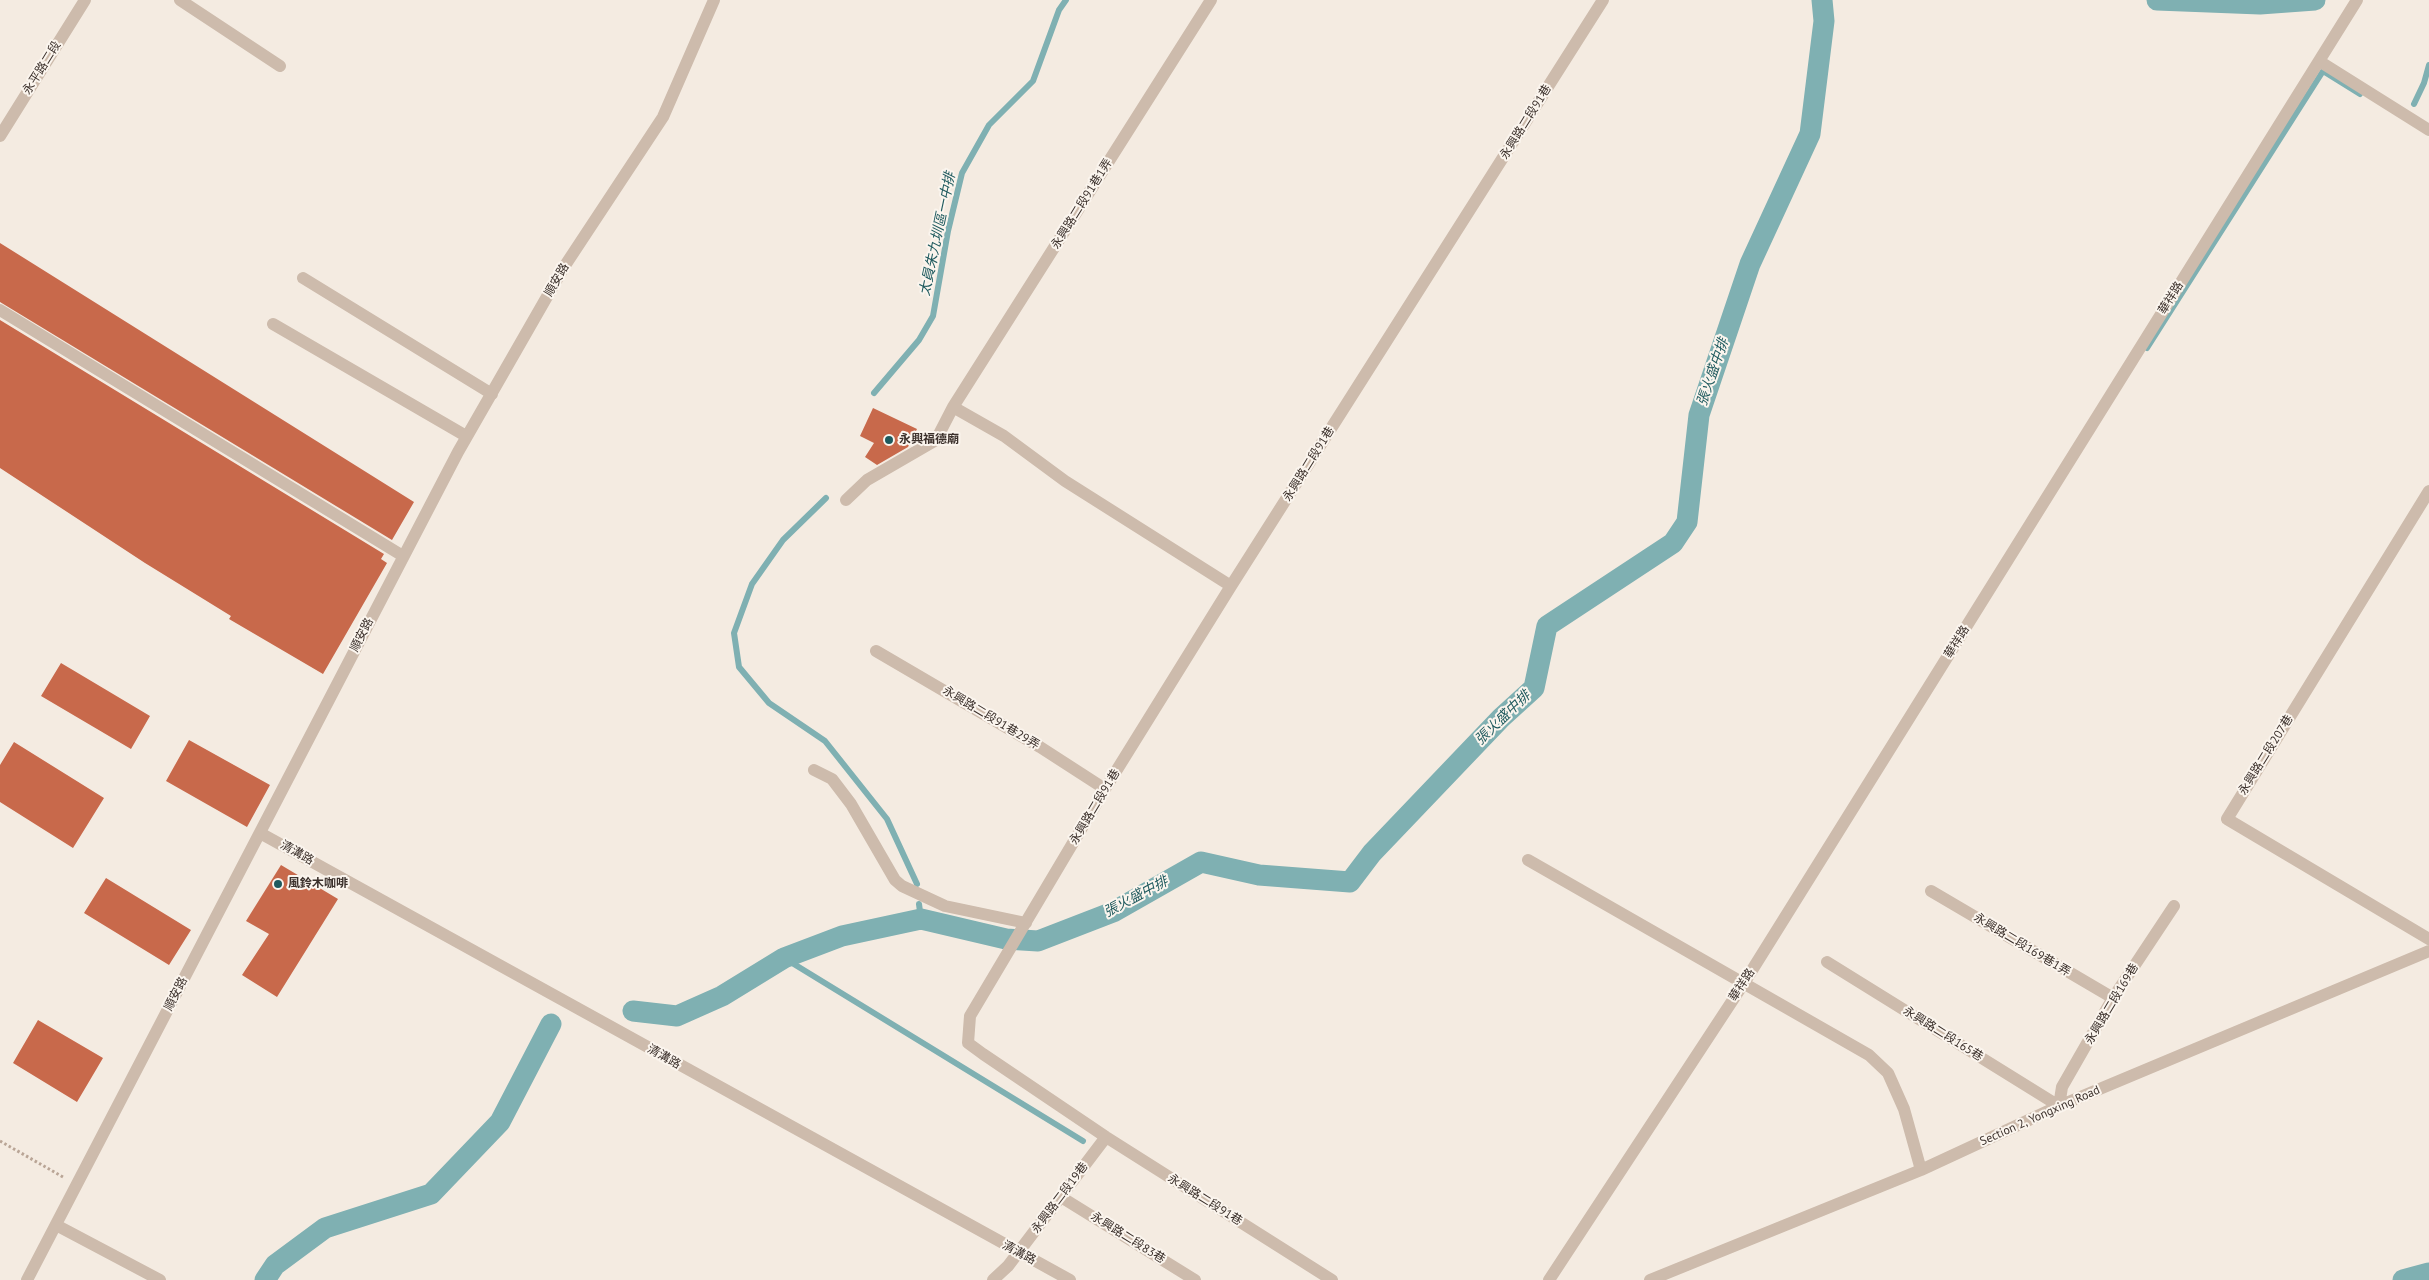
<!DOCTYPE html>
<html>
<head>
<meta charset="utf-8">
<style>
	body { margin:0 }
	canvas { display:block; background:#f4ebe1 }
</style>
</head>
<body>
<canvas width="2429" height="1280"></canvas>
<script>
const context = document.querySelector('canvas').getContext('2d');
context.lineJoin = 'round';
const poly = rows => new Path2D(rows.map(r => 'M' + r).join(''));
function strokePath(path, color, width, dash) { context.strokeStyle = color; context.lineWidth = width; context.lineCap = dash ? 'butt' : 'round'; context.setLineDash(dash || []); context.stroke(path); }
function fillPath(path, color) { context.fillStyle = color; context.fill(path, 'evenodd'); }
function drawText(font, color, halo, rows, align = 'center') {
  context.font = font + ' "PT Sans","Noto Sans TC",sans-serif'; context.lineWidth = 4; context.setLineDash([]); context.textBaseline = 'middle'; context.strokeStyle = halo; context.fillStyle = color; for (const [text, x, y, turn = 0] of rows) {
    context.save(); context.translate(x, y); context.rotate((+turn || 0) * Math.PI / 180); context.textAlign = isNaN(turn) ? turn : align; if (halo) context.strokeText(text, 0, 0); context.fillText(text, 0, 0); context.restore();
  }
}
const stream = poly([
	[2414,104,2424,83,2429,65],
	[2147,348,2323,71,2360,94],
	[874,393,919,340,933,316,948,231,962,173,989,125,1033,81,1059,10,1066,0],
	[826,498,783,540,752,584,734,633,739,667,769,703,825,741,887,819,917,884],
	[919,904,921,919],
	[784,958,1083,1141]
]);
const canal = poly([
	[2157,0,2260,4,2315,0],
	[633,1011,677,1016,722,996,784,958,842,936,921,919,1006,939,1038,941,1113,912,1201,862,1259,875,1350,882,1372,853,1501,718,1534,688,1547,626,1673,543,1687,522,1699,415,1750,264,1810,134,1824,21,1822,0],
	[265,1280,275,1265,325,1228,431,1194,500,1122,551,1024],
	[2403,1280,2429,1273]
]);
const building = poly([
	[0,243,414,502,392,540,0,302],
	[0,320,384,554,381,559,387,563,323,674,229,619,231,616,145,563,0,468],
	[873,408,917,429,908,447,877,465,865,457,874,443,860,436],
	[61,663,150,716,131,749,41,696],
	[189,740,270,785,247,827,166,781],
	[14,742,104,798,73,848,0,802,0,765],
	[281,865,338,899,277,997,242,975,269,934,246,921],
	[106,878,191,930,169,965,84,913],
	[38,1020,103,1058,77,1102,13,1063]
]);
const path = poly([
	[0,1141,63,1177]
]);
const minor = poly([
	[180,0,280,66],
	[2319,61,2429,130],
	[0,136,85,0],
	[303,278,492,394],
	[0,310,403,556],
	[273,324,466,436],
	[953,407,1004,436,1065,481,1231,586],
	[2429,491,2227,819,2429,939],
	[846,500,867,480,936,440,953,407,1211,0],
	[876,651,1040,747,1105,789],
	[814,770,832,779,851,804,895,880,902,886,945,906,1026,923],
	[260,833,1070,1280],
	[1528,860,1869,1055,1888,1073,1904,1109,1921,1170],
	[1931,891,2113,998],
	[1827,962,2059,1106,2062,1087,2113,998,2174,906],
	[1061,1197,1195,1280],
	[56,1225,160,1280],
	[27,1280,458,452,564,267,663,117,714,0],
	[993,1280,1008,1266,1106,1137],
	[1332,1280,1106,1137,983,1054,968,1043,970,1016,1105,789,1231,586,1603,0],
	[1549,1280,1744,983,2357,0],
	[1650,1280,1921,1170,2059,1106,2429,951]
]);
const markers = [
	[889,440,5,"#1f5a5e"],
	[278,884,5,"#1f5a5e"]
];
const streetNames = [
	["永平路二段",42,68,-58],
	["永興路二段91巷",1526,122,-58],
	["永興路二段91巷1弄",1082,204,-58],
	["順安路",557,280,-60],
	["華祥路",2171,298,-58],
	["永興路二段91巷",1309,464,-58],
	["順安路",362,635,-63],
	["華祥路",1957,642,-58],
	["永興路二段91巷29弄",991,718,31],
	["永興路二段207巷",2266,755,-58],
	["永興路二段91巷",1095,807,-59],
	["清溝路",297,853,29],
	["永興路二段169巷1弄",2022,945,31],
	["華祥路",1742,985,-57],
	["順安路",176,994,-63],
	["永興路二段169巷",2112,1004,-59],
	["永興路二段165巷",1943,1034,32],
	["清溝路",664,1057,29],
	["Section 2, Yongxing Road",2040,1116,-24],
	["永興路二段19巷",1060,1198,-53],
	["永興路二段91巷",1205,1200,32],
	["永興路二段83巷",1128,1238,32],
	["清溝路",1019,1253,28]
];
const poiNames = [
	["永興福德廟",899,440],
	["風鈴木咖啡",288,884]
];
const waterNames = [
	["太員朱九圳區一中排",938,234,-78],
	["張火盛中排",1713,372,-71],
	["張火盛中排",1503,718,-44],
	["張火盛中排",1136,897,-28]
];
strokePath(stream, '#7fb0b2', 6);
strokePath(canal, '#7fb0b2', 21);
fillPath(building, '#c8694b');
strokePath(path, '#b9a596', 3, [2.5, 2.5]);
strokePath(minor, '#cdbbac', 12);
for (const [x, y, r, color] of markers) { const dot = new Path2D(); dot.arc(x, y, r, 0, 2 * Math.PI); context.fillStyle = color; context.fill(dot); strokePath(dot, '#fbf5ee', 2); }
drawText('12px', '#3b302b', '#fbf5ee', streetNames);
drawText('bold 12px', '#3b302b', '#fbf5ee', poiNames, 'left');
drawText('italic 14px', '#1f5a5e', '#fbf5ee', waterNames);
</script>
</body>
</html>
